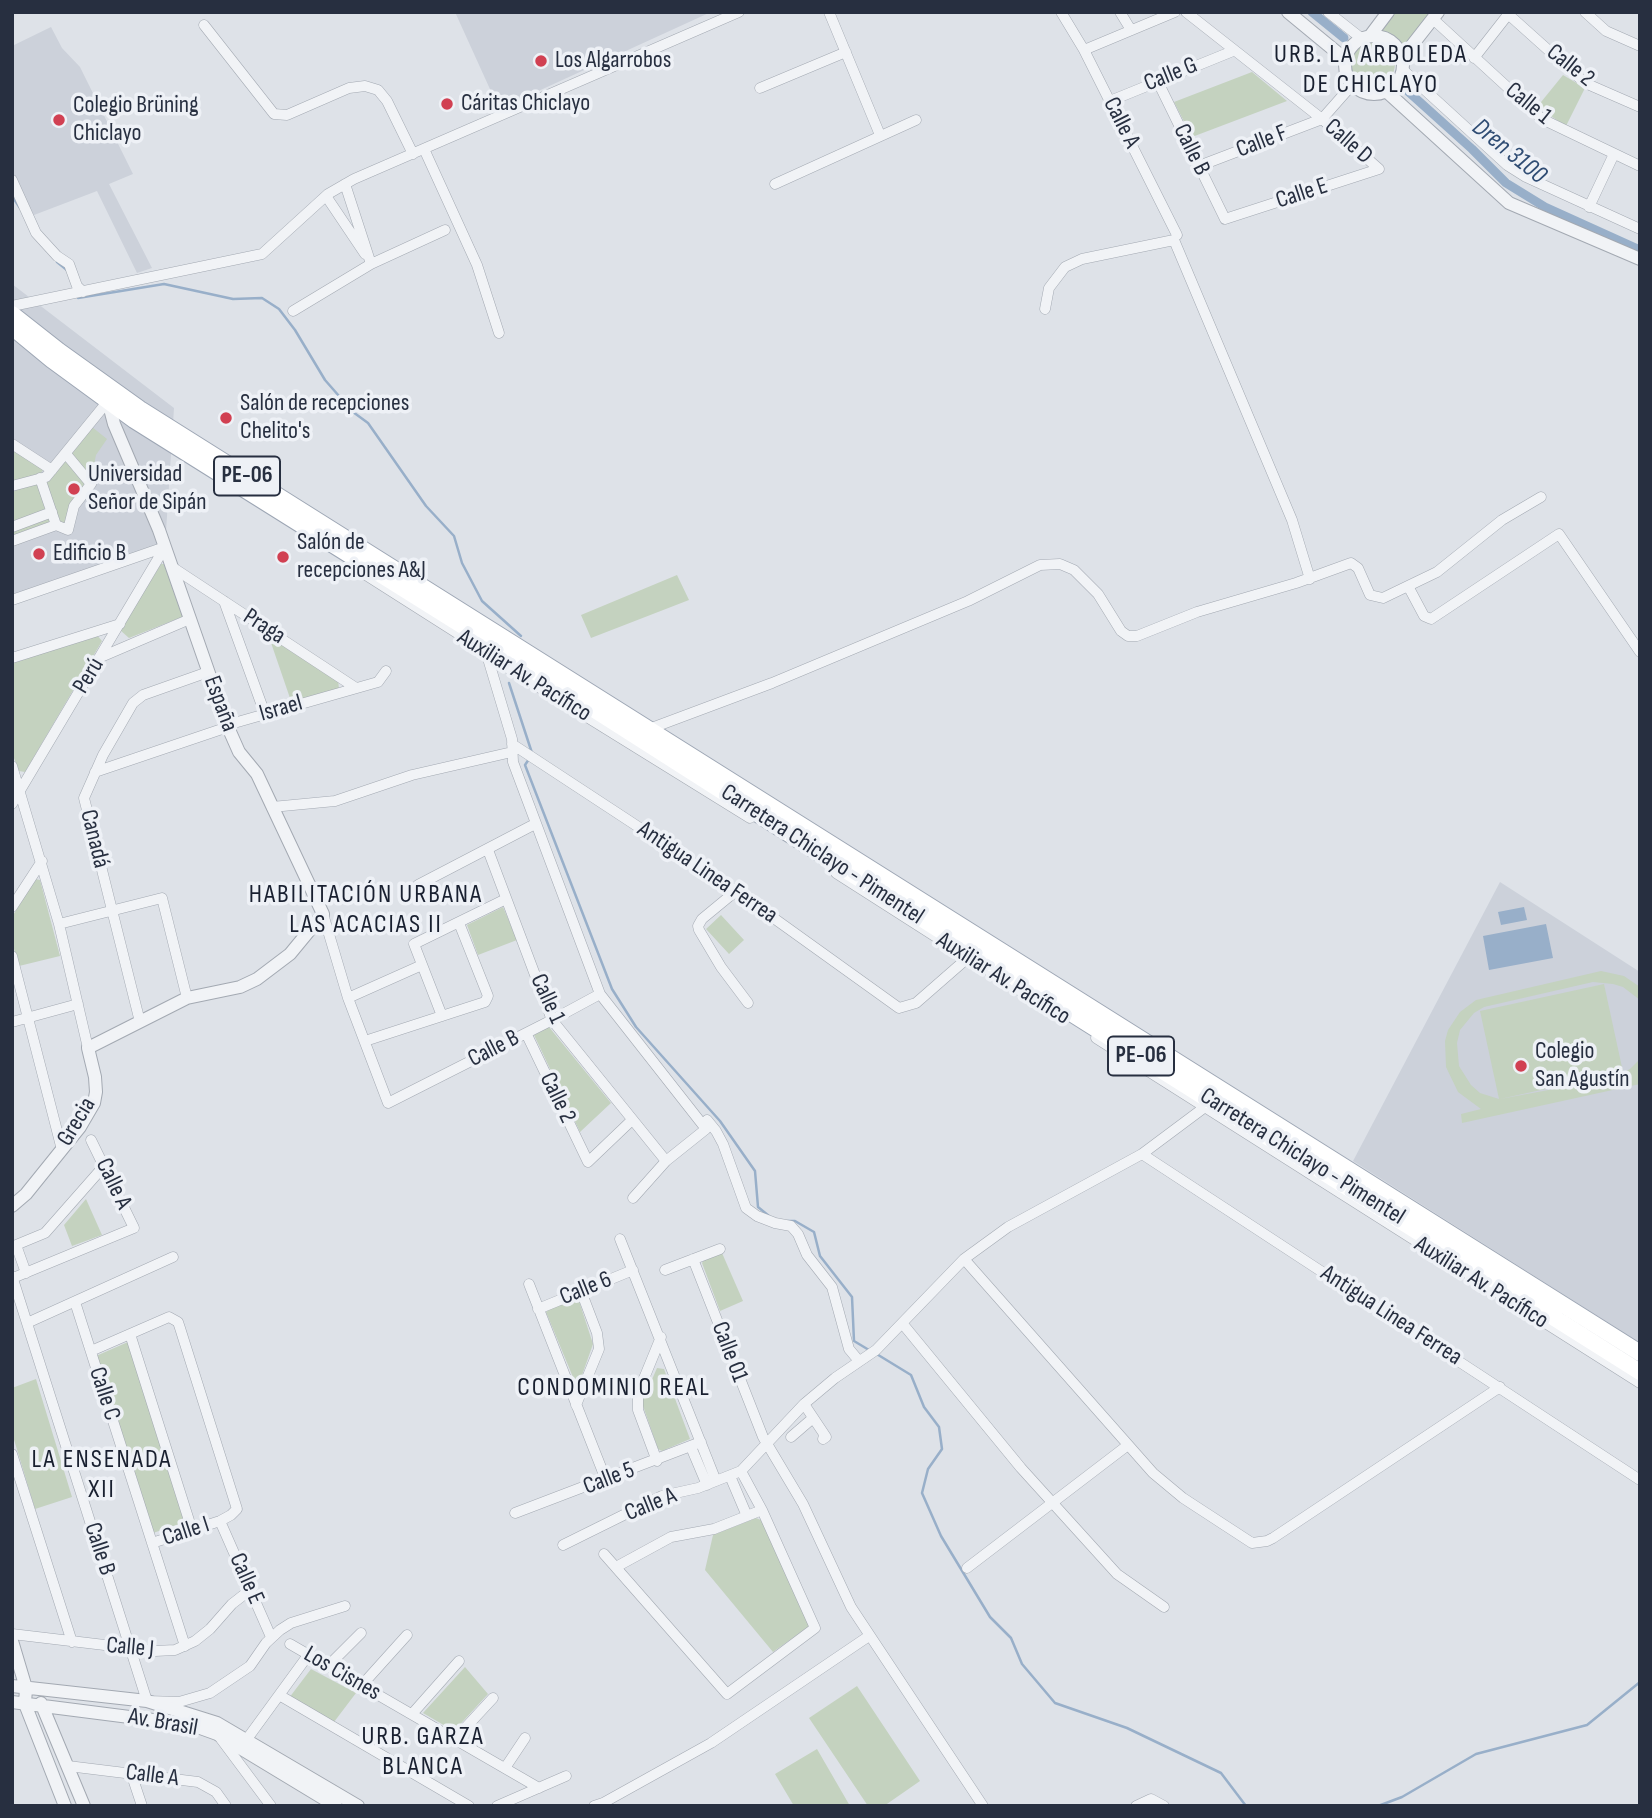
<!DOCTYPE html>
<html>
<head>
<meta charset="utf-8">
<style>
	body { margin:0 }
	#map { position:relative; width:1652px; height:1818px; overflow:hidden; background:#dee2e8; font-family:"Sofia Sans Condensed",sans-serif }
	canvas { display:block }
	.frame { position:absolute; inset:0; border:14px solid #272f40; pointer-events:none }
</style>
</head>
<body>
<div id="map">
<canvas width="1652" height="1818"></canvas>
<div class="frame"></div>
</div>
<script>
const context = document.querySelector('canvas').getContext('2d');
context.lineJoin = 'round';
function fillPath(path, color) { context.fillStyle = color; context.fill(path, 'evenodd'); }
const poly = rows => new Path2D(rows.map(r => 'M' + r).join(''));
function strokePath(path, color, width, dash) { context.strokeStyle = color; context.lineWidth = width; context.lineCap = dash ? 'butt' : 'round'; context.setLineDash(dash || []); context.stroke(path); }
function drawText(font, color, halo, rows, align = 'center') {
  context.font = font + ' "Sofia Sans Condensed",sans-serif'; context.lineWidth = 7; context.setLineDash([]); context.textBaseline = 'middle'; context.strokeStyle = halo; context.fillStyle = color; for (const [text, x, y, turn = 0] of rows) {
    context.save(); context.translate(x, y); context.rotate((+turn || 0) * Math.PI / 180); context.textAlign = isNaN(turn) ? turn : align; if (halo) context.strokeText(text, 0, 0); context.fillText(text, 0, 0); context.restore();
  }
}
const built = poly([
	[455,12,711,12,499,109],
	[51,27,62,48,80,67,133,174,109,184,152,268,137,273,97,191,34,215,12,173,12,46],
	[12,284,174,408,165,547,12,600],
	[1500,882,1640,972,1640,1343,1353,1161]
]);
const green = poly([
	[1394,12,1431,12,1402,49,1393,38,1379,32],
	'1349 64a23 23 0 1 1 46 0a23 23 0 1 1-46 0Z',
	[1252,72,1287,101,1192,137,1174,102],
	[1563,75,1585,88,1566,126,1537,107],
	[87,423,107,439,96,455,91,480,65,527,60,529,41,477],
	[12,449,45,468,37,477,56,529,12,547],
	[161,564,166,564,184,613,182,617,129,638,120,630],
	[677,575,689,600,591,638,581,615],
	[96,634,102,641,25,772,19,771,12,753,12,662],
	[268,634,338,678,339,690,291,701],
	[35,879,40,880,60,956,19,966,12,942,12,917],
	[503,907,517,940,478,955,467,925],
	[721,915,744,940,729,954,706,929],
	[1601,971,1624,976,1640,987,1640,1000,1623,987,1613,984,1593,982,1484,1007,1474,1013,1460,1030,1457,1043,1459,1066,1471,1085,1480,1093,1499,1099,1480,1011,1604,984,1623,1072,1500,1099,1613,1078,1630,1069,1640,1059,1640,1084,1462,1123,1461,1114,1481,1109,1458,1092,1446,1067,1445,1041,1448,1030,1460,1012,1476,1000],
	[549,1027,611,1103,580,1132,534,1035],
	[86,1199,102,1235,72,1246,64,1225],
	[722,1253,743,1301,720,1311,702,1263,704,1260],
	[575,1299,579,1301,593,1344,580,1381,575,1382,546,1312,549,1308],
	[128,1342,185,1522,153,1533,96,1356],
	[657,1368,664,1369,690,1439,662,1451,658,1449,643,1406,643,1400],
	[36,1379,72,1497,35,1509,12,1433,12,1388],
	[756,1518,761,1520,811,1625,773,1652,705,1570,713,1535],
	[465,1667,488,1694,454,1731,423,1713],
	[311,1669,356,1693,334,1722,289,1698],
	[857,1686,920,1781,884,1806,868,1806,809,1718],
	[817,1749,850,1806,794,1806,775,1774]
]);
const water = poly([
	[1524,907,1527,920,1501,925,1498,912],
	[1546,924,1553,958,1489,970,1483,936]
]);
const stream = poly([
	[12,196,20,208],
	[57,262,68,271],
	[76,294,78,298,164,284,233,299,262,298,279,309,295,330,325,380,353,412,368,423,426,506,454,536,462,563,482,601,521,636],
	[509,683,532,753],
	[529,759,525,765,612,989,636,1027,720,1121,755,1171,758,1207,769,1216],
	[788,1221,795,1221,814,1232,820,1256,852,1297,854,1341,869,1350],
	[875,1353,911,1375,924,1407,939,1427,942,1449,928,1469,922,1493,941,1536,990,1617,1011,1638,1022,1664,1055,1703,1127,1728,1221,1773,1246,1806],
	[1378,1806,1402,1797,1476,1754,1587,1725,1640,1682]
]);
const canal = poly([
	[1312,12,1344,38],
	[1402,86,1472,149,1506,183,1545,207,1640,250]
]);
const minor = poly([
	[829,12,880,135],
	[1061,12,1084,50,1177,235],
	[1120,12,1131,30],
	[1186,12,1322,119,1379,169],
	[1328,12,1361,38],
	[1585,12,1606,31,1640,46],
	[1508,14,1585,83,1640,107],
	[1433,19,1542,119,1640,166],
	[204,25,274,114,287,115,349,88,365,86,378,90,387,101,413,154],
	[1084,50,1175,12],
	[1474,58,1510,12],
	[1402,69,1507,165,1526,177,1640,229],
	[1157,80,1225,219,1379,169],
	[760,88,846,52],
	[1110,101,1233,51],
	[424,149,477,265,499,333],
	[1199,166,1322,119,1352,85],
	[12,180,36,233,57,256,69,264,77,286,83,292],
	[345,184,371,264],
	[775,184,916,120],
	[326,196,365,254],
	[1589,207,1614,154],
	[12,306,262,254,328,194,354,179,739,12],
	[1045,309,1049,288,1065,267,1082,259,1174,240,1292,520,1310,579],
	[293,311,371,264,445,230],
	[12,444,52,470],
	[40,478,56,525],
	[12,486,46,477,108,401],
	[12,527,52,512],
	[12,541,56,525,68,530,74,506,91,484,66,454],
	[172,567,356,688],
	[366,575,487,652,503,665,750,818],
	[1408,586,1424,616,1431,619,1559,534,1640,652],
	[12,600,165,547],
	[224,601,265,714],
	[486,652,512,739,513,762,600,994,706,1129,666,1161,633,1198],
	[101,657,190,619],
	[12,658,120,624],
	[649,729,772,683,968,601,1040,565,1060,564,1074,570,1098,594,1121,631,1128,636,1137,636,1197,612,1296,583,1351,563,1358,568,1370,595,1383,598,1437,572,1502,520,1541,497],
	[512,744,736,891,899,1008,916,1003,971,955],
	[12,766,59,924,88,1048],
	[95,772,222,729,227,725,378,682,386,671],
	[12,804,165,547],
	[272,807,335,801,412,775,512,752],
	[488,850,552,1020,666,1161],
	[836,873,1027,995],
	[418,885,535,824],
	[736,891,702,919,698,926,699,930,721,967,748,1003],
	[12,907,42,861],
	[323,914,348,998,388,1103,552,1020,600,994],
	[59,924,162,898,187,998],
	[12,956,62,1150],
	[348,998,422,965],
	[442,1016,414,944,506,899],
	[12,1022,78,1004],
	[140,1022,84,798,103,755,133,703,143,695,208,672],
	[526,1033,588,1162,632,1120],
	[1096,1038,1640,1383],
	[365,1041,485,1002,488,996,459,923],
	[707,1120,716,1131,723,1144,746,1208,757,1216,775,1223,791,1226,798,1234,807,1255,832,1287,849,1349,859,1361],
	[1142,1154,1640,1480],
	[620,1239,716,1481],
	[693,1259,763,1437,803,1504,851,1607,983,1806],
	[964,1259,1153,1473,1183,1498,1252,1543,1267,1541,1273,1538,1500,1387],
	[665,1270,720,1249],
	[26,1273,16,1245,45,1233,104,1166],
	[12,1276,147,1701,179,1702,210,1693,250,1666,266,1643,280,1630,291,1623,345,1606],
	[13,1278,134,1228,91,1140],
	[529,1284,606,1480],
	[75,1302,185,1646],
	[538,1309,633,1270],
	[27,1323,173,1257],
	[902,1323,1021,1468,1117,1574,1164,1607],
	[130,1334,192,1530],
	[91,1351,169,1317,178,1322,180,1328,237,1509,231,1515,220,1521,152,1543],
	[804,1404,826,1437,823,1439],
	[576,1405,599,1349,597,1333,581,1291],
	[791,1437,813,1418],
	[691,1447,707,1485],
	[12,1454,72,1642],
	[657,1461,638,1410,638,1393,661,1337],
	[730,1476,747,1516],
	[515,1513,701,1442],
	[220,1521,271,1637],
	[563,1545,662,1496,698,1488,741,1471,804,1404,835,1378,876,1350,964,1259,1008,1227,1142,1154,1209,1104],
	[604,1554,727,1694,815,1628,762,1510,741,1471],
	[616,1567,671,1537,714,1529,762,1510],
	[967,1568,1128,1445],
	[12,1634,155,1651,175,1650,195,1641,210,1629,232,1604,250,1590],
	[290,1644,539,1788],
	[328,1666,361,1633],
	[362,1685,407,1635],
	[279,1695,469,1806],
	[412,1714,459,1661],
	[221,1739,271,1806],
	[247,1739,309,1654],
	[455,1739,493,1698],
	[68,1766,198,1782,216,1792,226,1806],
	[505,1768,525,1738],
	[131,1773,142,1806],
	[497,1806,566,1776],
	[594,1806,603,1803,711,1743,869,1636],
	[1136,1806,1151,1799,1164,1806]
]);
const tertiary = poly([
	[1288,12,1345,59],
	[1370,36,1388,12],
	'1345 65a29 29 0 1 1 58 0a29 29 0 1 1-58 0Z',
	[1402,58,1438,12],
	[1386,91,1509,203,1640,259],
	[12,1206,26,1194,80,1127,94,1103,96,1092,95,1077,88,1048,187,998,240,987,257,979,290,954,323,914,257,774,239,752,227,725,159,530,114,424,108,401],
	[12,1641,26,1688,25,1704,65,1806],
	[12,1686,147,1701,217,1723,358,1806],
	[12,1702,192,1725,217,1734,336,1806],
	[41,1703,84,1806]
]);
const primary = poly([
	[12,314,59,351,140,409,1640,1353],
	[12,327,52,360,134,420,482,638,974,952,1640,1372]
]);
const markers = [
	[541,61,7,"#d14052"],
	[447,104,7,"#d14052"],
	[59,120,7,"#d14052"],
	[226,418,7,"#d14052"],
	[74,489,7,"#d14052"],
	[39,554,7,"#d14052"],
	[283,557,7,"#d14052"],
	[1521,1066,7,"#d14052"]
];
const shields = [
	[247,476,66],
	[1141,1056,66]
];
const shieldNames = [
	["PE-06",247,476],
	["PE-06",1141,1056]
];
const poiNames = [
	["Los Algarrobos",555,61],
	["Cáritas Chiclayo",461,104],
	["Colegio Brüning",73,106],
	["Chiclayo",73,134],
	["Salón de recepciones",240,404],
	["Chelito's",240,432],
	["Universidad",88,475],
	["Señor de Sipán",88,503],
	["Salón de",297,543],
	["recepciones A&J",297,571],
	["Edificio B",53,554],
	["Colegio",1535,1052],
	["San Agustín",1535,1080]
];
const streetNames = [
	["Calle 2",1570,66,38],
	["Calle G",1171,75,-22],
	["Calle 1",1528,104,39],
	["Calle A",1121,123,63],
	["Calle F",1262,142,-21],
	["Calle D",1348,142,41],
	["Calle B",1191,150,64],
	["Calle E",1302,194,-18],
	["Praga",264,627,33],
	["Perú",89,676,-59],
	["Auxiliar Av. Pacífico",524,676,32],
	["España",220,704,70],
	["Israel",281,709,-16],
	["Canadá",94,839,76],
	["Carretera Chiclayo - Pimentel",822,855,33],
	["Antigua Linea Ferrea",707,873,34],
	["Auxiliar Av. Pacífico",1003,979,32],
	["Calle 1",547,999,65],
	["Calle B",494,1049,-27],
	["Calle 2",557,1098,64],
	["Grecia",77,1122,-59],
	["Carretera Chiclayo - Pimentel",1302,1157,32],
	["Calle A",113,1184,64],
	["Auxiliar Av. Pacífico",1481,1283,32],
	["Calle 6",586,1289,-22],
	["Antigua Linea Ferrea",1391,1316,33],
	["Calle 01",729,1352,69],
	["Calle C",104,1394,72],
	["Calle 5",609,1479,-21],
	["Calle A",651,1505,-22],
	["Calle I",186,1532,-18],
	["Calle B",99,1549,72],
	["Calle E",246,1579,66],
	["Calle J",130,1648,5],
	["Los Cisnes",342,1674,30],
	["Av. Brasil",163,1723,10],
	["Calle A",152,1776,7]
];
const neighbourhoodNames = [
	["URB. LA ARBOLEDA",1371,55],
	["DE CHICLAYO",1371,85],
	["HABILITACIÓN URBANA",366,895],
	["LAS ACACIAS II",366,925],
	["CONDOMINIO REAL",614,1388],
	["LA ENSENADA",102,1460],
	["XII",102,1490],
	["URB. GARZA",423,1737],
	["BLANCA",423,1767]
];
const waterNames = [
	["Dren 3100",1509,152,39]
];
fillPath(built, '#ccd1da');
fillPath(green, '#c4d2bf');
fillPath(water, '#98afc9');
strokePath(stream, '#98afc9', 2.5);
strokePath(canal, '#98afc9', 9);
strokePath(minor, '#a3a9b2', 11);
strokePath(tertiary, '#a3a9b2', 14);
strokePath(primary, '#9da6b4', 18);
strokePath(minor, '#f1f3f6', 10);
strokePath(tertiary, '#f1f3f6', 12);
strokePath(primary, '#fff', 16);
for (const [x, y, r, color] of markers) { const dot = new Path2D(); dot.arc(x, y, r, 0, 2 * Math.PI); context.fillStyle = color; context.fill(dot); strokePath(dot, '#eef1f6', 2.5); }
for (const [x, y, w] of shields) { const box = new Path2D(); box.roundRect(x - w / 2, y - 19.5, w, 39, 5); context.fillStyle = '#eef1f6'; context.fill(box); strokePath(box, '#272f40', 2); }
drawText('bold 23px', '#272f40', null, shieldNames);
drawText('24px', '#272f40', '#eef1f6', poiNames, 'left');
drawText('24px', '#272f40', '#eef1f6', streetNames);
context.letterSpacing = '2px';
drawText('26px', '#192030', '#eef1f6', neighbourhoodNames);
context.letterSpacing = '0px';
drawText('italic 26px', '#304d74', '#eef1f6', waterNames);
</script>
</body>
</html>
